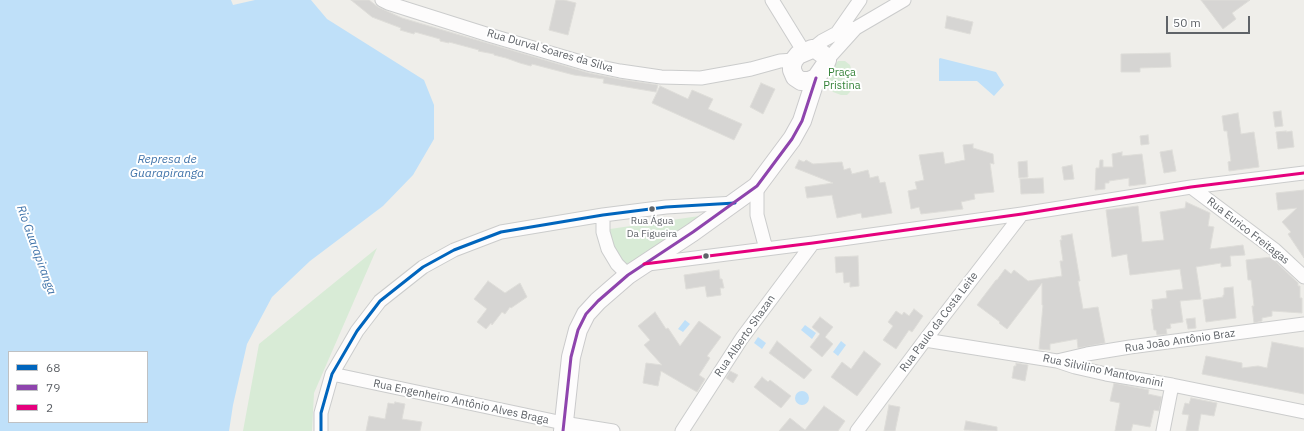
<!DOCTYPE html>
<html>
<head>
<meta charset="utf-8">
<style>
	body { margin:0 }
	#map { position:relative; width:1304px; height:431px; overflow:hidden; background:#efeeea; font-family:"IBM Plex Sans",sans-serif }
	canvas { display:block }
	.legend { position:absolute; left:8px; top:351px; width:140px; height:72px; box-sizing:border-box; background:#fff; border:1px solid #bfc1c3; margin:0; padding:5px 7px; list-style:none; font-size:12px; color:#5f6368 }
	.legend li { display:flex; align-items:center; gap:8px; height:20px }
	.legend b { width:20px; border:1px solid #bfc1c3 }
	.scale { position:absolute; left:1166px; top:16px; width:84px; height:18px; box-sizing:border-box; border:2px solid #5f6368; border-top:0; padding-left:5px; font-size:12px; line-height:14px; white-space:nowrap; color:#5f6368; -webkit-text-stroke:3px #fff; paint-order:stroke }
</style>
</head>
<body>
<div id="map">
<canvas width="1304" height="431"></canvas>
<ul class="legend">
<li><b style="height:5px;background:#0065bd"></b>68</li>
<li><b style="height:5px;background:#8e44ad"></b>79</li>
<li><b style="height:5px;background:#e5007d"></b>2</li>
</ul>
<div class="scale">50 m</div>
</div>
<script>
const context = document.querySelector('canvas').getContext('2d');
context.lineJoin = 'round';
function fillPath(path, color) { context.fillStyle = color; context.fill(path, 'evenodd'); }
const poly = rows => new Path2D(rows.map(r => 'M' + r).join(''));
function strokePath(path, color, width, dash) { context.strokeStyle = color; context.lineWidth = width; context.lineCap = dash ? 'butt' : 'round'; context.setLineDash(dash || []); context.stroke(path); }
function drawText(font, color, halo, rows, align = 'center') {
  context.font = font + ' "IBM Plex Sans",sans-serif'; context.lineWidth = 4; context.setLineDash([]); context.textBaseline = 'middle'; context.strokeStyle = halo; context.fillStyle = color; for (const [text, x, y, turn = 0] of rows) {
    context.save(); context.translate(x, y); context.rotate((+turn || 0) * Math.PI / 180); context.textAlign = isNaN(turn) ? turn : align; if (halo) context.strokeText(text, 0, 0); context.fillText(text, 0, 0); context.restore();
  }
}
const green = poly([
	[838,61,845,61,850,65,852,72,852,87,850,92,847,95,841,95,833,92,830,88,830,78,834,66],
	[713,214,627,271,611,245,610,229],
	[377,248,314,393,312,431,243,431,259,344]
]);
const water = poly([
	[0,0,311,0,327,19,424,80,434,105,434,139,413,175,383,206,310,261,272,297,247,344,233,405,229,431,0,431],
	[9,352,147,352,147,422,9,422],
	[940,58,996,72,1004,85,994,96,977,81,939,81,939,59],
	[685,320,690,324,683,332,678,329],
	[805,325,816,333,812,339,801,330],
	[758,337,766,343,762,349,754,343],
	[841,341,846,345,838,356,833,352],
	'795 398a7 7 0 1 1 14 0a7 7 0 1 1-14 0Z'
]);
const pier = poly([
	[231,0,255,0,233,5]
]);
const building = poly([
	[351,0,369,0,378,7,402,18,589,73,619,79,658,85,656,92,603,83,604,79,574,75,532,64,531,66,520,63,506,58,494,55,494,54,478,51,479,50,449,42,449,43,440,41,440,39,415,32,414,34,400,30,401,28,372,17,351,0],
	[556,0,564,0,576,3,568,35,549,30,556,0],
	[1201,0,1250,0,1232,13,1236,19,1223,29,1201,0],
	[947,16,973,22,970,34,945,28,947,16],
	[1170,53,1171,67,1140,68,1140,72,1121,72,1121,54,1170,53],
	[761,83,775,89,763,114,750,107,761,83],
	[660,86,688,99,692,90,713,99,708,109,742,124,734,140,652,103,660,86],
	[1281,111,1283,126,1275,127,1273,112,1281,111],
	[1238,113,1241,134,1254,132,1259,167,1229,171,1228,162,1231,161,1227,131,1224,131,1222,116,1238,113],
	[1286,131,1286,132,1292,131,1294,147,1278,149,1276,132,1286,131],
	[1148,135,1149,144,1141,145,1140,136,1148,135],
	[973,144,973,148,993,154,994,164,990,163,994,192,974,194,975,199,961,202,963,209,921,214,919,207,911,209,908,191,917,189,915,182,924,180,919,155,943,152,945,164,965,160,963,145,973,144],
	[1172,150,1176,171,1164,173,1160,152,1172,150],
	[1122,152,1122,156,1142,154,1146,184,1129,186,1129,178,1109,181,1109,183,1105,183,1105,189,1095,190,1096,168,1099,168,1100,160,1103,160,1103,167,1113,167,1112,154,1122,152],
	[799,160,804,162,806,160,813,164,842,162,844,170,850,168,852,174,868,170,870,178,878,176,880,183,885,182,892,213,862,218,861,213,837,218,832,195,807,198,805,187,833,183,795,168,799,160],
	[1027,161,1028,177,1019,178,1018,162,1027,161],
	[1072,165,1074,179,1064,180,1062,167,1072,165],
	[1043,178,1044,193,1021,194,1020,179,1043,178],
	[1304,190,1304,258,1288,234,1291,232,1282,222,1297,208,1278,210,1276,193,1304,190],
	[1186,202,1210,213,1208,226,1214,227,1210,249,1243,245,1245,255,1230,256,1231,266,1221,267,1221,263,1196,267,1201,299,1180,301,1183,322,1170,324,1171,328,1166,329,1167,334,1157,335,1156,330,1154,330,1151,309,1153,309,1152,300,1167,298,1166,291,1183,289,1180,269,1130,275,1127,254,1112,257,1106,210,1138,206,1142,242,1164,240,1160,212,1185,208,1186,202],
	[1072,234,1080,281,1078,281,1083,309,1098,307,1105,343,1078,348,1077,339,1050,344,1050,350,1039,349,1043,305,1042,305,1042,283,1007,329,999,323,1000,322,977,305,996,280,997,280,1005,269,1011,274,1014,270,1028,281,1062,276,1060,261,1063,261,1060,240,1062,240,1061,236,1072,234],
	[858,256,859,286,850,287,850,282,844,283,843,272,836,273,835,257,858,256],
	[1271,257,1298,283,1298,286,1300,286,1300,298,1302,298,1302,313,1272,311,1272,316,1262,318,1262,321,1254,323,1252,306,1254,306,1251,280,1248,280,1246,260,1271,257],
	[719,270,720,279,722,279,724,288,720,288,721,295,707,297,705,286,686,289,684,275,719,270],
	[488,281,505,293,520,283,527,297,511,308,510,307,505,314,502,312,492,325,491,323,486,329,477,322,487,309,474,299,488,281],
	[1233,287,1236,318,1206,322,1203,300,1223,297,1223,295,1224,295,1224,288,1233,287],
	[914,309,923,316,912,332,909,330,896,349,883,340,893,326,888,322,896,311,902,315,904,312,909,316,914,309],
	[655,312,666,329,668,328,680,346,699,321,721,337,707,356,710,358,699,375,705,379,697,392,661,371,658,386,643,383,646,363,662,365,644,345,650,340,638,326,655,312],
	[820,317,833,327,825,337,833,344,822,357,810,347,820,334,812,327,820,317],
	[1195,318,1196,328,1188,329,1186,319,1195,318],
	[777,341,812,370,804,379,769,353,777,341],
	[1272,342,1304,348,1304,394,1202,374,1206,356,1242,363,1242,368,1258,366,1267,368,1272,342],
	[864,351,881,364,857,396,831,377,842,362,851,369,864,351],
	[1016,363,1028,365,1025,381,1012,378,1014,366,1016,366,1016,363],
	[730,371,738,375,733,383,726,378,730,371],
	[762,377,768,382,770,380,791,396,781,408,754,387,762,377],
	[1114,383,1149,390,1148,394,1162,397,1159,411,1154,410,1150,427,1133,424,1131,431,1115,431,1120,403,1110,401,1114,383],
	[1191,398,1217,403,1214,416,1201,414,1198,431,1186,431,1189,415,1182,414,1185,403,1189,404,1191,398],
	[395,402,405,404,402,419,422,422,420,431,366,431,369,416,385,419,388,403,394,404,395,402],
	[889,405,900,407,895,431,884,431,889,405],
	[824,406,845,421,838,431,779,431,790,418,805,430,824,406],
	[966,421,997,427,997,431,964,430,966,421]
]);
const street = poly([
	[382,0,388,3,489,35,591,65,620,71,661,77,701,78,751,69,780,61,794,60],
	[772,0,804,52],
	[837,33,860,0],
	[812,49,822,41,837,33,856,28,904,0],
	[827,60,855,29],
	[757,186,757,215,766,249],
	[1191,187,1275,250,1304,277],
	[603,215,603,232,608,249,617,264,628,275],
	[648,264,813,243,1022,214,1191,187,1304,173],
	[925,340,1057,361,1075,367,1106,374,1172,385,1304,412],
	[1057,361,1087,354,1130,347,1304,324],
	[332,374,563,423,613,431],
	[321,431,321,413,332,374,357,331,380,301,423,267,454,250,501,232,603,215,666,207,735,203],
	[682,431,742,338,813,243],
	[857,431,925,340,1022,214],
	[1163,431,1172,385]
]);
const secondary = poly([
	[812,49,817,50,825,56,827,60,825,65,816,78,809,81,801,81,795,77,792,70,792,65,794,60,798,55,812,49],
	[563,431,571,357,578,330,586,314,598,301,628,275,693,232,757,186,792,139,802,121,816,78]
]);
const bus1 = poly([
	[321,431,321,413,332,374,357,331,380,301,423,267,454,250,501,232,603,215,666,207,735,203]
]);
const bus2 = poly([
	[563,431,571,357,578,330,586,314,598,301,628,275,693,232,757,186,792,139,802,121,816,78]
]);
const bus3 = poly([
	[644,264,813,243,1022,214,1191,187,1304,173]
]);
const markers = [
	[652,209,3.5,"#5f6368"],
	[706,256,3.5,"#5f6368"]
];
const busNames = [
	["Rua Água",652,221],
	["Da Figueira",652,234]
];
const streetNames = [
	["Rua Durval Soares da Silva",550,51,16],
	["Rua Eurico Freitagas",1248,231,38],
	["Rua Paulo da Costa Leite",939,322,-53],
	["Rua Alberto Shazan",745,336,-55],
	["Rua João Antônio Braz",1180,341,-8],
	["Rua Silvilino Mantovanini",1103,371,12],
	["Rua Engenheiro Antônio Alves Braga",461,402,12]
];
const parkNames = [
	["Praça",842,73],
	["Pristina",842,86]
];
const waterNames = [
	["Represa de",167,160],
	["Guarapiranga",167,174],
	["Rio Guarapiranga",36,250,70]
];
fillPath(green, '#d8ebd6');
fillPath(water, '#bfe0f9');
fillPath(pier, '#efeeea');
fillPath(building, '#d6d5d3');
strokePath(building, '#deddd9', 1);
strokePath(street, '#cbcccc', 15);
strokePath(secondary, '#cacacb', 20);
strokePath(street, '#fdfcfc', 13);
strokePath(secondary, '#fdfcfc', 18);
strokePath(bus1, '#0065bd', 3);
strokePath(bus2, '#8e44ad', 3);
strokePath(bus3, '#e5007d', 3);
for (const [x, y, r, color] of markers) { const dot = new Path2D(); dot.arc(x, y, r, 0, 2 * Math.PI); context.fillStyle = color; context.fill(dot); strokePath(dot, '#fff', 1.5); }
drawText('10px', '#5f6368', '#fff', busNames);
drawText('11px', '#5f6368', '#fff', streetNames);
drawText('11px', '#348238', '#fff', parkNames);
drawText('italic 12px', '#4174aa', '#fff', waterNames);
</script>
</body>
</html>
